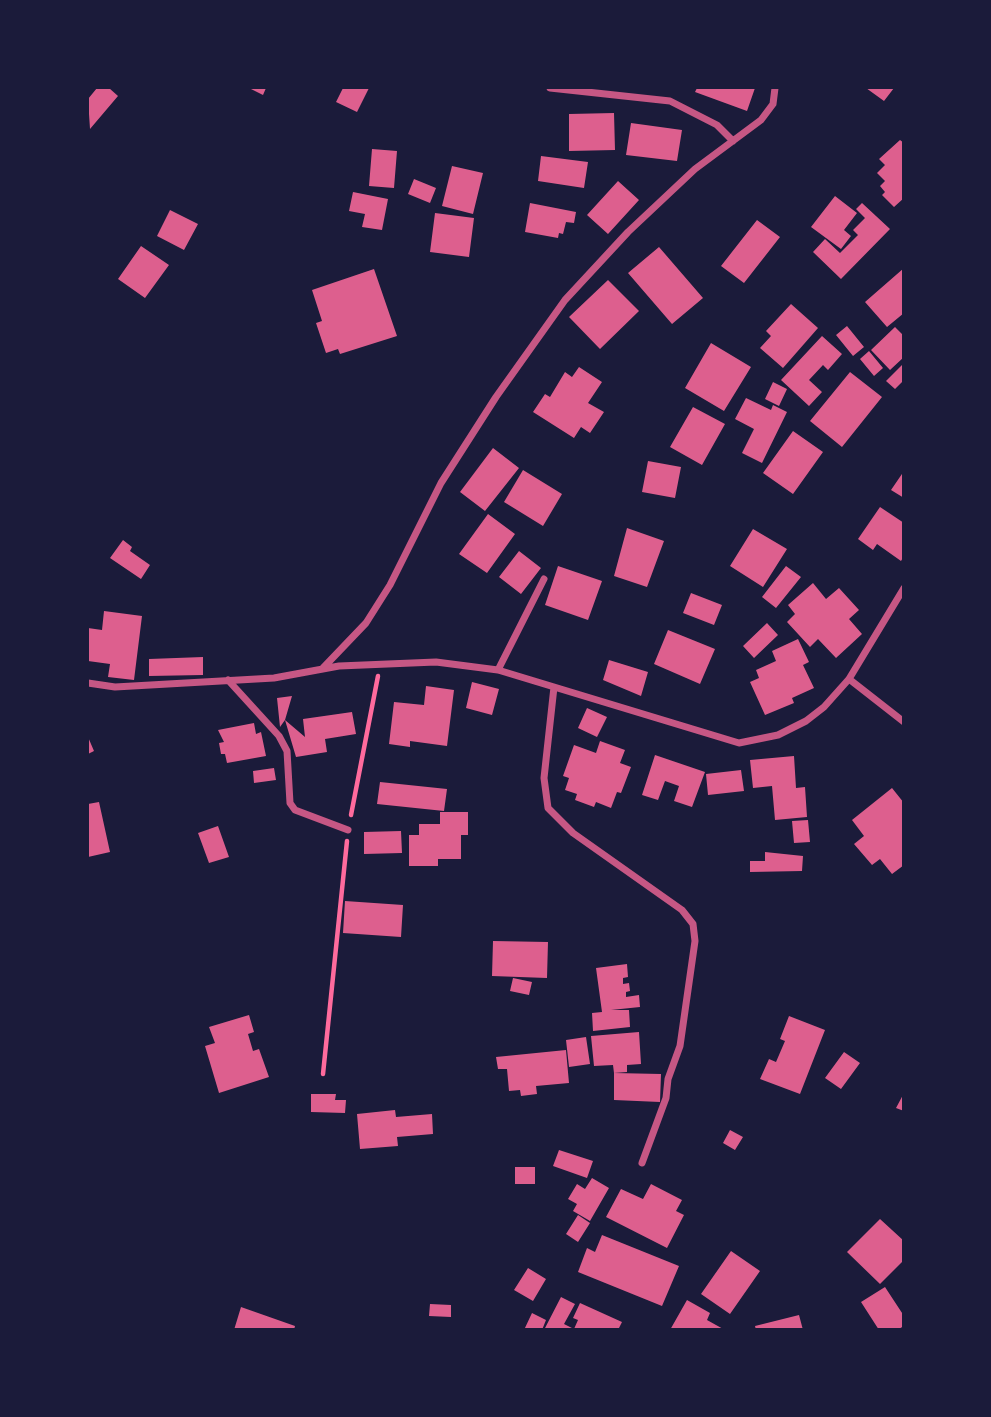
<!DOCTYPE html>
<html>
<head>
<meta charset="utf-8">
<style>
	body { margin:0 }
	#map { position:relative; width:991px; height:1417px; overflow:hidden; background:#1b1b3a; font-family:"PT Sans",sans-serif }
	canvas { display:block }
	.frame { position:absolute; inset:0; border:89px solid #1b1b3a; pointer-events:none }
</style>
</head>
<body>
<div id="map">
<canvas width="991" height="1417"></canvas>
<div class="frame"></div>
</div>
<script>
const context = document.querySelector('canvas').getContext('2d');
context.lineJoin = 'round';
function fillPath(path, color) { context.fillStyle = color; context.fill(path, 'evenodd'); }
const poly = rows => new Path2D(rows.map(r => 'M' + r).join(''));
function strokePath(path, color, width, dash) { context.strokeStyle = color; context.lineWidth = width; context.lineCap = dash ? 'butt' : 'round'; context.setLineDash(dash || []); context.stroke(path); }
const building = poly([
	[97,88,109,88,118,96,90,129,88,99],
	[249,88,266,88,263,95],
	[343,88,369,88,357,112,336,102],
	[697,88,755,88,747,111,695,92],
	[866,88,894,88,884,101],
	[614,113,615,150,569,151,569,114],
	[631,123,682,130,677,161,626,155],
	[900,140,904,143,904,198,894,207,882,195,885,192,880,186,885,181,877,173,885,165,879,159],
	[372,149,397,151,394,188,369,186],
	[541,156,588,162,584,188,538,181],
	[452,166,483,173,473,214,442,206],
	[414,179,436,188,430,203,408,194],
	[618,181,639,200,608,234,587,215],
	[353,192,388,199,382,230,362,227,365,214,349,211],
	[835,196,857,213,844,230,851,236,841,249,811,227],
	[530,203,576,212,574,223,566,222,563,234,559,233,558,238,525,232],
	[862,203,890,229,841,279,813,252,825,239,840,253,858,235,853,230,865,218,856,209],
	[170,210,198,224,184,250,157,236],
	[435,213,474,218,469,257,430,252],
	[757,220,780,237,744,283,721,266],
	[141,246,169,265,145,298,118,279],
	[659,247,703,298,672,324,628,273],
	[904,268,904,313,887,327,865,302],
	[374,269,397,336,340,354,338,349,326,353,316,323,322,321,312,290],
	[608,280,639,311,600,349,569,317],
	[791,304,818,328,783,368,760,348,771,336,766,331],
	[847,326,864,347,853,356,836,335],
	[895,327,904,336,904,357,890,370,871,350],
	[822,336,842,354,828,370,823,365,809,380,822,392,809,406,781,380],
	[711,343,751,367,724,411,685,388],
	[869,351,883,368,874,376,860,359],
	[904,363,904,380,895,389,886,381],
	[579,367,602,382,588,403,604,412,590,433,581,427,574,438,533,412,545,394,550,397,565,372,572,377],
	[850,372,882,397,842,447,810,421],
	[773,382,787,389,779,406,765,399],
	[746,398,771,410,773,405,787,412,762,463,742,453,754,429,735,419],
	[693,407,725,424,702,465,670,447],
	[793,431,823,452,793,494,763,473],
	[493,448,519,468,485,511,460,492],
	[648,461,681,467,675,498,642,492],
	[523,470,562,494,543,526,504,502],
	[904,471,904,498,891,490],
	[880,507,904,523,904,556,901,561,877,544,873,550,858,539],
	[488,514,515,534,487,573,459,554],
	[627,528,664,541,647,587,614,576],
	[753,529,787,549,763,587,730,566],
	[123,540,132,547,130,551,150,565,141,579,110,558],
	[519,551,541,568,521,594,499,577],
	[558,566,602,581,588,620,545,605],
	[786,566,801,577,776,608,762,597],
	[813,583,826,599,839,588,859,610,849,619,862,634,836,658,818,639,810,647,787,622,795,614,788,605],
	[691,593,722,605,714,625,683,613],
	[104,611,142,616,134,680,108,677,110,664,88,661,88,628,102,630],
	[767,623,778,635,754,658,743,646],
	[668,630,715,649,700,684,654,664],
	[798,639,809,662,803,665,814,688,792,698,794,703,765,715,750,682,759,678,756,670,776,661,772,651],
	[203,657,203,675,149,676,149,659],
	[609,660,648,672,641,696,603,680],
	[472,682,499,689,492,715,466,708],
	[426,686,454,690,447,746,410,741,410,747,389,744,394,702,424,705],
	[292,696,285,720,280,727,277,698],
	[587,708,607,717,597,737,578,728],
	[352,712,356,734,325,739,327,752,296,757,285,720,305,737,303,719],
	[254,723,256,734,261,732,266,756,227,763,225,754,221,754,219,743,224,742,218,730],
	[88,737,94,751,88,754],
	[600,741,625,750,620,763,631,767,621,793,617,792,611,808,596,802,594,807,575,800,577,794,565,790,569,778,563,776,574,745,596,753],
	[655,755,705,772,692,807,674,801,679,786,665,781,658,800,642,795],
	[794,756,796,788,805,787,807,817,775,820,772,786,753,788,750,760],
	[274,768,276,780,254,783,253,771],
	[741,770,744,791,708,795,706,774],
	[380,782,447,789,444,811,377,804],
	[892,788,904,803,904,865,892,874,880,859,872,865,854,844,864,836,852,820],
	[99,802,110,852,88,857,88,804],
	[440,812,468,812,468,835,461,835,461,859,438,859,438,866,409,866,409,835,419,835,419,824,440,824],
	[808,820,810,842,794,843,792,821],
	[218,826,229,857,209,863,198,833],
	[401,831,402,853,364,854,364,832],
	[765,852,803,856,802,871,750,872,750,861,765,861],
	[345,901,403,905,401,937,343,933],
	[493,941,548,942,547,978,492,976],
	[627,964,628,977,623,978,623,984,629,983,630,991,626,992,626,997,639,995,640,1007,611,1010,629,1010,630,1027,593,1031,592,1013,602,1012,596,968],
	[513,978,532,982,529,995,510,991],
	[249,1015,254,1032,248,1034,253,1051,259,1049,269,1077,219,1093,205,1046,215,1043,209,1027],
	[789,1016,825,1030,800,1094,760,1079,769,1059,776,1062,785,1041,780,1039],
	[639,1032,641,1064,627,1065,627,1072,614,1073,613,1065,594,1066,591,1036],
	[586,1037,590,1064,569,1067,566,1040],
	[566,1050,569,1083,536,1086,537,1094,521,1096,520,1090,509,1091,507,1069,498,1069,496,1057],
	[844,1052,860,1063,841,1089,825,1078],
	[614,1073,661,1074,660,1102,614,1100],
	[904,1093,904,1111,896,1108],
	[311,1094,336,1094,335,1100,346,1100,345,1113,311,1112],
	[395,1110,396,1117,432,1114,433,1134,397,1137,398,1146,360,1149,357,1114],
	[730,1130,743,1137,735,1150,723,1143],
	[559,1150,593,1161,587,1178,553,1166],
	[515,1167,535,1167,535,1184,515,1184],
	[592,1178,609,1188,590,1221,573,1211,577,1204,568,1199,577,1184,585,1189],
	[651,1184,682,1200,676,1211,684,1215,667,1248,606,1217,621,1189,643,1199],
	[578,1215,590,1223,578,1242,566,1234],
	[880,1219,904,1241,904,1260,880,1284,847,1252],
	[602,1235,679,1266,662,1306,578,1272,587,1248,595,1252],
	[731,1251,760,1271,730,1314,701,1294],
	[528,1268,546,1279,533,1301,514,1290],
	[885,1287,904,1316,904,1326,897,1330,879,1330,861,1302],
	[561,1297,575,1304,564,1324,574,1329,578,1320,573,1318,580,1303,622,1322,618,1330,544,1330],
	[687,1300,710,1313,707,1320,725,1330,670,1330],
	[430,1304,451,1305,451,1317,429,1316],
	[241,1307,295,1326,294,1330,234,1330],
	[532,1313,546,1320,542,1330,524,1330],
	[799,1315,803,1330,756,1330,755,1326]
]);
const path = poly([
	[351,815,378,676],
	[323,1074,347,841]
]);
const minor = poly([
	[550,88,670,101,717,125,733,141],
	[323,668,366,623,390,585,441,483,496,397,565,300,628,232,695,169,761,120,773,104,775,88],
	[498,670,544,579],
	[849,679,904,722],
	[228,680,279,736,287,751,290,803,295,810,348,830],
	[88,683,115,687,274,678,339,666,436,662,498,670,739,743,778,735,806,721,824,707,849,679,904,588],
	[554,687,544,778,548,808,573,833,682,910,693,924,695,941,680,1046,668,1079,666,1098,642,1163]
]);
fillPath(building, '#dd5f8e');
strokePath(path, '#ff6b9d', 4.5);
strokePath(minor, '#c65784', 7);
</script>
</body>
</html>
